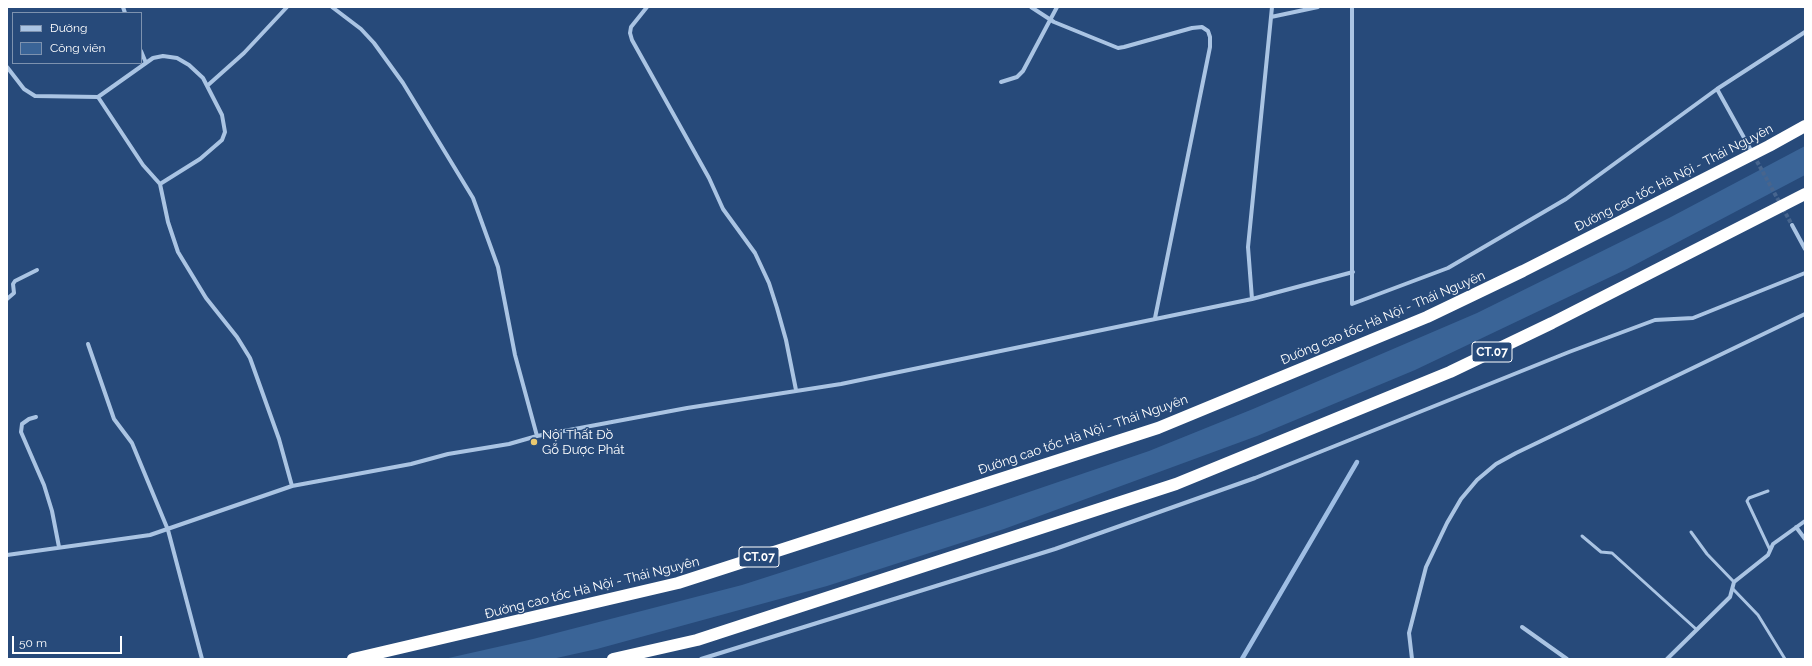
<!DOCTYPE html>
<html>
<head>
<meta charset="utf-8">
<style>
	body { margin:0 }
	#map { position:relative; width:1812px; height:666px; overflow:hidden; background:#274a7a; font-family:Raleway,sans-serif }
	canvas { display:block }
	.frame { position:absolute; inset:0; border:8px solid #fff; pointer-events:none }
	.legend { position:absolute; left:12px; top:12px; width:130px; height:52px; box-sizing:border-box; background:#274a7a; border:1px solid #7d92af; margin:0; padding:5px 7px; list-style:none; font-size:12px; color:#fff }
	.legend li { display:flex; align-items:center; gap:8px; height:20px }
	.legend b { width:20px; border:1px solid #7d92af }
	.scale { position:absolute; left:12px; top:636px; width:110px; height:18px; box-sizing:border-box; border:2px solid #fff; border-top:0; padding-left:5px; font-size:12px; line-height:14px; white-space:nowrap; color:#fff; -webkit-text-stroke:3px #274a7a; paint-order:stroke }
</style>
</head>
<body>
<div id="map">
<canvas width="1812" height="666"></canvas>
<div class="frame"></div>
<ul class="legend">
<li><b style="height:5px;background:#aac4e3"></b>Đường</li>
<li><b style="height:11px;background:#3a6497"></b>Công viên</li>
</ul>
<div class="scale">50 m</div>
</div>
<script>
const context = document.querySelector('canvas').getContext('2d');
context.lineJoin = 'round';
function fillPath(path, color) { context.fillStyle = color; context.fill(path, 'evenodd'); }
const poly = rows => new Path2D(rows.map(r => 'M' + r).join(''));
function strokePath(path, color, width, dash) { context.strokeStyle = color; context.lineWidth = width; context.lineCap = dash ? 'butt' : 'round'; context.setLineDash(dash || []); context.stroke(path); }
function drawText(font, color, halo, rows, align = 'center') {
  context.font = font + ' Raleway,sans-serif'; context.lineWidth = 3; context.setLineDash([]); context.textBaseline = 'middle'; context.strokeStyle = halo; context.fillStyle = color; for (const [text, x, y, turn = 0] of rows) {
    context.save(); context.translate(x, y); context.rotate((+turn || 0) * Math.PI / 180); context.textAlign = isNaN(turn) ? turn : align; if (halo) context.strokeText(text, 0, 0); context.fillText(text, 0, 0); context.restore();
  }
}
const green = poly([
	[1805,146,1805,175,1786,185,1627,269,1415,370,1257,436,1004,529,827,586,597,649,552,659,444,659,533,639,742,585,985,507,1149,451,1253,409,1477,313,1669,218]
]);
const stream = poly([
	[1242,659,1357,462]
]);
const minorTunnel = poly([
	[1754,156,1792,225]
]);
const service = poly([
	[1768,491,1749,498,1747,501,1770,550],
	[1691,532,1707,554,1734,582],
	[1582,536,1601,552,1612,553,1696,629],
	[1733,589,1758,615,1785,659]
]);
const minor = poly([
	[123,7,125,13],
	[332,7,361,29,374,43,403,83,473,198,498,267,515,355,537,436],
	[647,7,631,27,630,33,632,40,709,178,723,209,755,253,769,283,777,308,786,340,796,390],
	[1031,7,1054,22,1118,48,1124,47,1192,28,1202,27,1208,31,1210,37,1210,47,1155,318],
	[1352,7,1352,304,1448,268,1566,199,1717,89,1805,32],
	[1271,17,1318,7],
	[141,51,146,63],
	[7,67,24,89,35,96,98,97,153,58,163,56,177,58,189,65,203,78,222,115,225,132,222,140,200,159,160,184,143,165,98,97],
	[1001,82,1017,77,1023,71,1057,7],
	[207,86,244,53,287,7],
	[1717,89,1752,152],
	[1792,225,1805,249],
	[7,299,14,293,13,284,15,281,37,270],
	[1252,299,1248,247,1272,7],
	[88,344,114,419,132,443,168,530,202,659],
	[36,417,29,419,22,424,21,432,44,485,52,511,59,547],
	[292,486,411,464,448,454,509,444,537,436,687,408,841,384,1252,299,1353,272],
	[1796,527,1805,539],
	[7,555,150,535,292,486,279,439,250,358,237,337,206,298,178,252,168,222,160,184],
	[1522,627,1567,659],
	[701,659,1055,549,1255,478,1569,352,1655,320,1693,318,1805,273],
	[1412,659,1409,633,1426,567,1447,523,1461,499,1477,480,1496,464,1516,453,1805,314],
	[1667,659,1730,597,1734,582,1768,555,1773,544,1805,521]
]);
const motorway = poly([
	[353,659,678,583,1158,428,1427,317,1523,271,1769,146,1805,126],
	[613,659,697,640,1176,484,1450,372,1552,323,1805,194]
]);
const markers = [
	[534,442,4,"#ebc970"]
];
const shields = [
	[1492,352,40],
	[759,557,40]
];
const shieldNames = [
	["CT.07",1492,352],
	["CT.07",759,557]
];
const streetNames = [
	["Đường cao tốc Hà Nội - Thái Nguyên",1674,178,-27],
	["Đường cao tốc Hà Nội - Thái Nguyên",1383,318,-23],
	["Đường cao tốc Hà Nội - Thái Nguyên",1083,435,-19],
	["Đường cao tốc Hà Nội - Thái Nguyên",592,588,-14]
];
const poiNames = [
	["Nội Thất Đồ",542,435],
	["Gỗ Được Phát",542,450]
];
fillPath(green, '#3a6497');
strokePath(stream, '#9fbee4', 4.5);
strokePath(minorTunnel, '#47658e', 4, [4, 2]);
strokePath(service, '#aac4e3', 3);
strokePath(minor, '#aac4e3', 4);
strokePath(motorway, '#fff', 12);
for (const [x, y, r, color] of markers) { const dot = new Path2D(); dot.arc(x, y, r, 0, 2 * Math.PI); context.fillStyle = color; context.fill(dot); strokePath(dot, '#274a7a', 1.5); }
for (const [x, y, w] of shields) { const box = new Path2D(); box.roundRect(x - w / 2, y - 10, w, 20, 3); context.fillStyle = '#274a7a'; context.fill(box); strokePath(box, '#fff', 1); }
drawText('bold 12px', '#fff', null, shieldNames);
drawText('13px', '#fff', '#274a7a', streetNames);
drawText('13px', '#fff', '#274a7a', poiNames, 'left');
</script>
</body>
</html>
